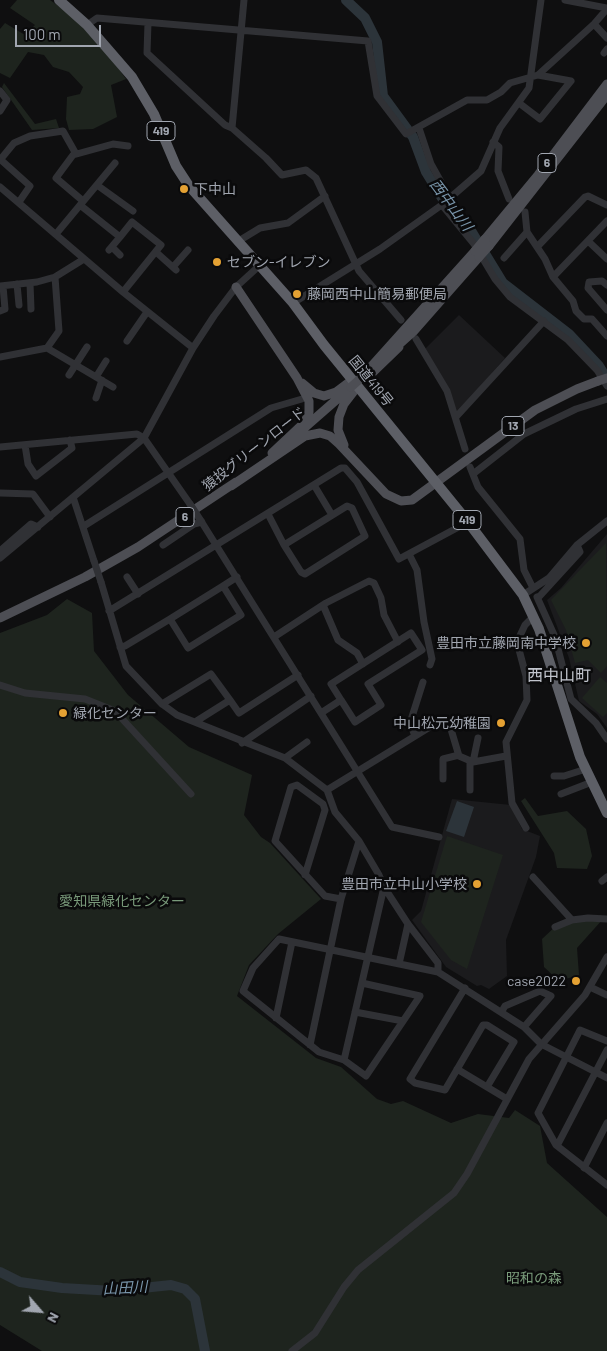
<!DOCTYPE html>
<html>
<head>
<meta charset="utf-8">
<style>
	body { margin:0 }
	#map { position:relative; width:607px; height:1351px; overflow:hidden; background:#0f0f10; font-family:Barlow,sans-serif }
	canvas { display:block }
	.north { position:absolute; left:15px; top:1286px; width:50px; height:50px; -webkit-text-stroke:4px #0a0a0b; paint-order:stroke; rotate:117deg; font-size:14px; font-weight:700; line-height:20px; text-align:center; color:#a1a6b0 }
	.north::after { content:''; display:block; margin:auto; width:18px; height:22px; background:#a1a6b0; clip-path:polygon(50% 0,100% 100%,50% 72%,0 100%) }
	.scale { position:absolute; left:15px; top:25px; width:86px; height:22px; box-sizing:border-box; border:2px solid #a1a6b0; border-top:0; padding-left:6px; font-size:15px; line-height:18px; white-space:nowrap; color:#a1a6b0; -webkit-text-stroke:4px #0a0a0b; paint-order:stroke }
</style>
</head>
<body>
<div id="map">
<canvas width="607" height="1351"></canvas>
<div class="north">N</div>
<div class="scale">100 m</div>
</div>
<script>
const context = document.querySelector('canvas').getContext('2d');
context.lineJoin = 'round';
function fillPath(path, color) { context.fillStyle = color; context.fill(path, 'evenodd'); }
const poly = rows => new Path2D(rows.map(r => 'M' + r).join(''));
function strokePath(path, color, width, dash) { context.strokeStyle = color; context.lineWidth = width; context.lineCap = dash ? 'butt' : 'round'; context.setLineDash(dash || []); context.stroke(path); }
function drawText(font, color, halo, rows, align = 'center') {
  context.font = font + ' Barlow,"Noto Sans JP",sans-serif'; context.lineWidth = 5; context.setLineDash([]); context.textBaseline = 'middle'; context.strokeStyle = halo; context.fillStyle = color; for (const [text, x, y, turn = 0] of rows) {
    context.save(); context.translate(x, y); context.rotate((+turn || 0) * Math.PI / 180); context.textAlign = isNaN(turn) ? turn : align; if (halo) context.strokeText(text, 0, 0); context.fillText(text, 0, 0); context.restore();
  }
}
const built = poly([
	[459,315,505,358,457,413,425,349],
	[607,534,607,728,597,714,579,701,569,658,547,600,561,588],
	[452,799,511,805,522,829,540,836,536,857,506,940,507,976,489,989,481,985,477,986,446,967,412,920,421,911]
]);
const green = poly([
	[17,0,50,0,68,13,104,48,126,79,111,85,117,117,93,129,69,130,66,119,67,97,80,94,83,87,69,72,53,67,44,55,28,52,10,78,0,73,0,29,5,23,25,35,35,25,10,8],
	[4,83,35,124,56,119,59,128,32,130,2,87],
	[606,543,607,666,601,673,588,660,575,663,566,630,551,600],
	[67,599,92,613,94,651,128,695,189,747,252,775,244,815,261,837,270,843,321,899,278,934,249,965,237,996,316,1058,341,1067,377,1099,391,1104,403,1101,451,1123,478,1114,509,1118,515,1110,540,1126,547,1163,607,1217,607,1351,42,1351,0,1325,0,633,47,615],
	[600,677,607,683,607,713,603,717,582,698],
	[525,798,538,816,567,811,586,829,592,856,587,869,557,868,554,853,521,801],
	[447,836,503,855,467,969,451,960,421,922],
	[601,915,603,919,577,948,579,975,559,981,544,967,542,939,558,924,578,922]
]);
const water = poly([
	[457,801,474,807,464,837,446,831]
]);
const river = poly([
	[346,0,365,18,377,42,383,96,413,137,426,172,442,198,467,224,503,283,569,334,599,366,607,379],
	[0,1272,20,1282,62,1288,114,1291,171,1285,185,1289,195,1299,205,1351]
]);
const minor = poly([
	[565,0,607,8],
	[148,23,147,53,225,125,232,128,266,158,282,175,306,170,316,178,359,271,401,320],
	[594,24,607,38],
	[87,25,97,18,368,41,377,96,406,134,467,100,487,100,501,92,510,83,538,75,594,24,607,9],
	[604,53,607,49],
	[0,91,7,100,0,111],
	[519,103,540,119,571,81,538,75],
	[232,128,244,0],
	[419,128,431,164,450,198],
	[493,142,499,147,498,171,509,199],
	[0,159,30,186,19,202],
	[0,160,14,143,30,136,63,131,76,154],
	[97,185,133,211],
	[0,187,123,292,193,348],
	[83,201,56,178,73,155,113,144,128,146],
	[80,205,120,237,109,250],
	[442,205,474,244,495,279,510,297,568,340,597,370,607,386],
	[525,212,527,232,545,259,553,277,573,301,576,311,584,319,592,319,607,336],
	[56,234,115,163],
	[120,237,132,222,161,245,123,292],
	[588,241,607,259],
	[237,242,260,228,288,223,325,196],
	[112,247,120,255],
	[537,247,585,197,588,196,607,205],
	[156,252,176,270],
	[504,258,527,232],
	[173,267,188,250],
	[553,277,607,221],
	[30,283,31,309],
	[17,284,19,305],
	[607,285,602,281,589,282,588,288,607,310],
	[0,286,37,282,55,277],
	[293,303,380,249,443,204,481,171,500,128,529,88,541,0],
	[0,311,5,309,3,286],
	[416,339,447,391,465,449],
	[127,341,147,312],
	[47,348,59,331,55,277,84,259],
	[0,357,47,348,113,387],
	[69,375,87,347],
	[96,377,106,361],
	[96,398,102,380],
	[456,417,544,321],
	[25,445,28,464,36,476,72,448,70,440],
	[0,447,137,434,144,438,190,504],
	[470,467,478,487,520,539,524,570,532,586],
	[473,474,524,434,576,409,607,399],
	[314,485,332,515],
	[0,493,33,494,50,517],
	[73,497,94,561],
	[268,514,284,545,301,572,305,574,365,536,352,508,347,506,284,545],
	[201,521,392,827,439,837],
	[84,526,271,408,302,399],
	[163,545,194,524,202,522],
	[0,551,31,524,38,527],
	[409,554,417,570,424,622,432,659,430,665],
	[0,558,144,438,193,348,214,316,236,287,259,266],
	[127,577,138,594],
	[101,582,126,666,162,704,177,715,285,758,327,790,335,812,359,841,379,875,384,887,408,924,438,963,438,972],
	[223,586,241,615,188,648,170,619,223,586],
	[223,586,237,577],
	[523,595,549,578,577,545,607,521],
	[537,597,555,637,571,699,596,723,607,739],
	[538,598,580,552,577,545],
	[323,605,338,640,357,653,363,664],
	[109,611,341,468,345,468,357,482,399,559,468,522],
	[274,637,326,603,369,581,374,583,381,598,384,615,398,642],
	[120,647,125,646,170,619],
	[0,685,25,693,85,699,115,711,191,794],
	[162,704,211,674,230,700],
	[321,713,341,700,355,722,381,705,368,684,422,650,411,633,331,684,341,700],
	[195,722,230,700,239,713,298,675],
	[415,736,410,723,423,682],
	[242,743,311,696],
	[285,758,307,742],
	[473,762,478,738],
	[554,776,564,776,586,769],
	[443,779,443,759,459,755],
	[327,790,438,722,450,726,459,756,473,762,506,756],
	[470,790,470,761],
	[561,794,592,782],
	[526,828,512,803,506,742,527,700,526,676,517,642,525,625,533,617],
	[305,875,325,810,323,804,297,785,291,787,275,841,325,896,341,899],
	[533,877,572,920],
	[602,881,607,877],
	[555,927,572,920,588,918,607,919],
	[399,964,408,924],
	[362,983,420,996,366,1076,344,1060,319,1052,243,991,253,968,279,939,438,972,524,1027,541,1044,607,1078],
	[590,987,607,995],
	[465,988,410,1079,415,1083,445,1090,483,1025,487,1025,514,1042,487,1087],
	[502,1011,505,1006,540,991,551,996,524,1027],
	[355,1012,403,1021],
	[276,1018,292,942],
	[607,1041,580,1030,538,1113,556,1145,607,1185],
	[310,1045,341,899,359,841],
	[344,1060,384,887],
	[457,1069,507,1099],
	[557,1146,607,1050],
	[584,1168,607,1123],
	[292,1351,315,1333,344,1287,358,1270,454,1193,467,1174,529,1059,585,995,607,957]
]);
const major = poly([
	[485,239,538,175,607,84],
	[489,246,607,95],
	[236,287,297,378,309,401,309,412,305,422,272,453],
	[394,349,413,332,479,257],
	[369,376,399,347],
	[360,379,475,251],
	[302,383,314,393,324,396,336,392,348,383],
	[295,436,351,387],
	[344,445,338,430,339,417,344,404,354,391],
	[231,486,305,436,320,433,330,436,339,444,386,494,401,501,412,500,535,410,577,389,598,381],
	[0,618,85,577,138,547,236,482]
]);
const highway = poly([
	[59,0,87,25,132,77,154,114,176,166,189,186,293,303,324,345,468,522,523,595,539,629,580,757,607,813]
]);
const minorBridge = poly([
	[190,504,201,521],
	[94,561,101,582]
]);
const majorBridge = poly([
	[475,251,485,239],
	[479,257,489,246],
	[598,381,607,378],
	[351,387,360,379]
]);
const markers = [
	[184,189,5,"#e4a133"],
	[217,262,5,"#e4a133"],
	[297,294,5,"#e4a133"],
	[586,643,5,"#e4a133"],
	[63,713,5,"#e4a133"],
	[501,723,5,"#e4a133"],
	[477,884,5,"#e4a133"],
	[576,981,5,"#e4a133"]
];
const shields = [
	[161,131,28],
	[547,163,18],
	[513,426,22],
	[185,517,18],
	[467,520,28]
];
const shieldNames = [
	["419",161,131],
	["6",547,163],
	["13",513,426],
	["6",185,517],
	["419",467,520]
];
const poiNames = [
	["下中山",194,189],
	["セブン-イレブン",227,262],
	["藤岡西中山簡易郵便局",307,294],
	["豊田市立藤岡南中学校",576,643,"right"],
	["緑化センター",73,713],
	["中山松元幼稚園",491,723,"right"],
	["豊田市立中山小学校",467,884,"right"],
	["case2022",566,981,"right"]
];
const streetNames = [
	["国道419号",371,381,51],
	["猿投グリーンロード",254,449,-38]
];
const parkNames = [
	["愛知県緑化センター",122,901],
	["昭和の森",534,1278]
];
const waterNames = [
	["西中山川",451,205,53],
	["山田川",125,1288,-3]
];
const quarterNames = [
	["西中山町",559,676]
];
fillPath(built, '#1b1b1d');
fillPath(green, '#1e241e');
fillPath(water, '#2c343a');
strokePath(river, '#2c343a', 10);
strokePath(minor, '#303135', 7);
strokePath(major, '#4d4e54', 9);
strokePath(highway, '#5d5f66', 10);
strokePath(minorBridge, '#303135', 7);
strokePath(majorBridge, '#4d4e54', 9);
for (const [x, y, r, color] of markers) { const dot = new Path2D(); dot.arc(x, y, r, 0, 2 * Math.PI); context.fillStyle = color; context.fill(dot); strokePath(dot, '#0a0a0b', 2); }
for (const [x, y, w] of shields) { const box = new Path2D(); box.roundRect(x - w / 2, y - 9.5, w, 19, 4); context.fillStyle = '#0a0a0b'; context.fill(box); strokePath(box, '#a1a6b0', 1); }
drawText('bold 12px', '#a1a6b0', null, shieldNames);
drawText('14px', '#a1a6b0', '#0a0a0b', poiNames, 'left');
drawText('14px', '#a1a6b0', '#0a0a0b', streetNames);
drawText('14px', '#799a7a', '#0a0a0b', parkNames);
drawText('italic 15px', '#7995aa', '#0a0a0b', waterNames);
drawText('16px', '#c2c5cd', '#0a0a0b', quarterNames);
</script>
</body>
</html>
